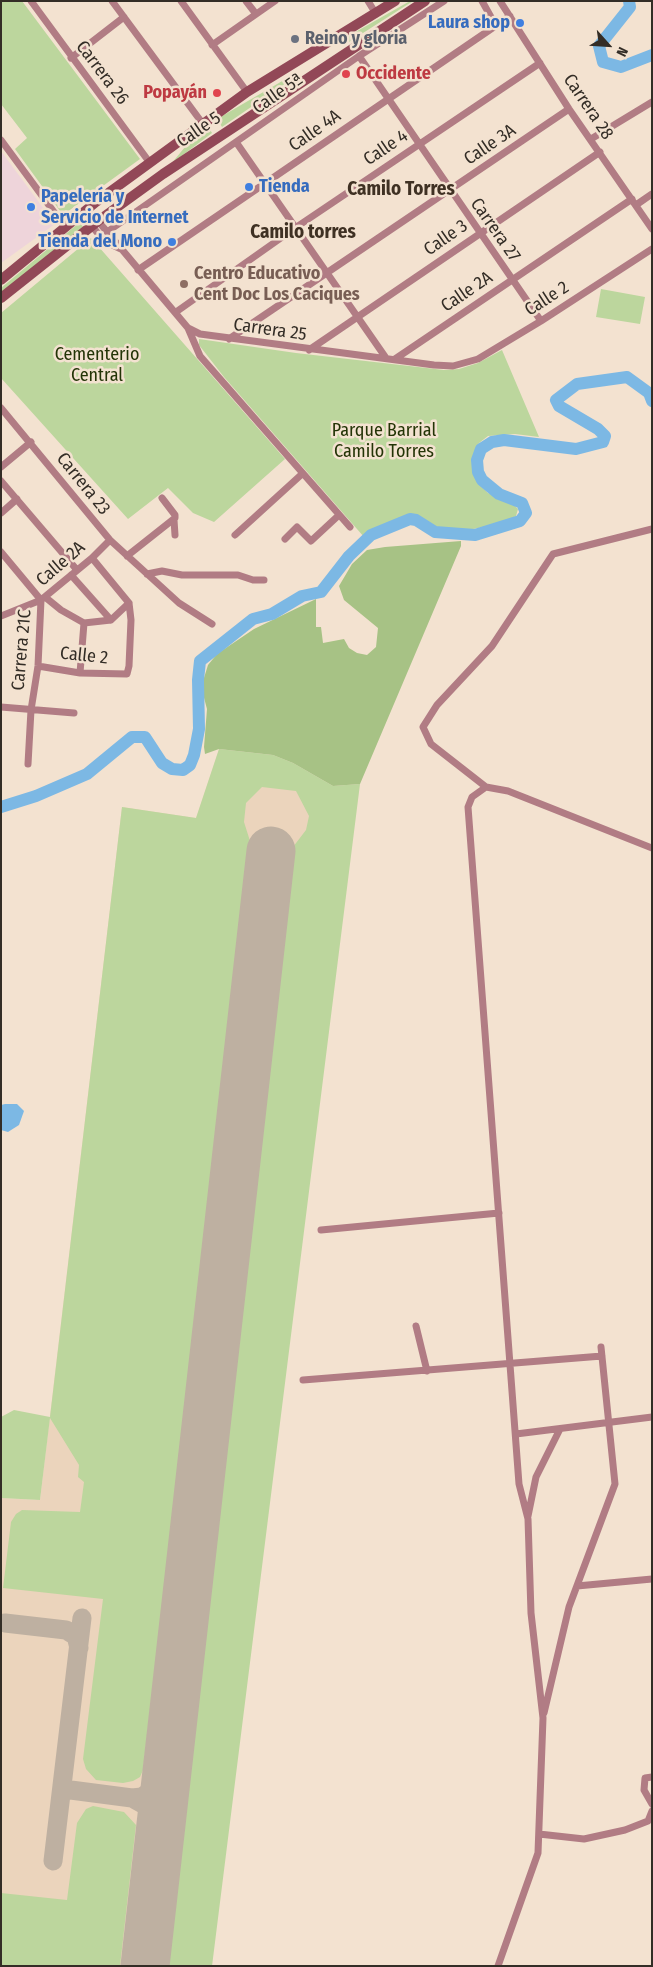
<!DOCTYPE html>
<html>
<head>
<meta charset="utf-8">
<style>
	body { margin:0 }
	#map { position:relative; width:653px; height:1967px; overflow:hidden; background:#f3e2d0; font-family:"Fira Sans Condensed",sans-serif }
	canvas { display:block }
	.frame { position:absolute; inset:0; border:2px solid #332d26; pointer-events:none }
	.north { position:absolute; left:583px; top:20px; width:50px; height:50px; -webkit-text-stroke:4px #f3e2d0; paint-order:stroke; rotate:116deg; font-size:14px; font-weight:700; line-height:20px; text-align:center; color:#332d26 }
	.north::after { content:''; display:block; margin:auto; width:18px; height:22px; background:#332d26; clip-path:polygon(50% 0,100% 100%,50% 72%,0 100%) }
</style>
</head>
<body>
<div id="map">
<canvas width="653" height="1967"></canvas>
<div class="frame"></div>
<div class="north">N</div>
</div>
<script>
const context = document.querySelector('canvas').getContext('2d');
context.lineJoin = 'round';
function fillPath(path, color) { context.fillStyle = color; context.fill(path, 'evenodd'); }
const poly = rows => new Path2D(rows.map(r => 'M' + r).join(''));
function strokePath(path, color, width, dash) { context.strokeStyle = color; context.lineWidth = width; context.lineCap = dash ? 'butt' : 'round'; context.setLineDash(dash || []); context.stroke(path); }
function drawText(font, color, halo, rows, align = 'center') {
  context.font = font + ' "Fira Sans Condensed",sans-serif'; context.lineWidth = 5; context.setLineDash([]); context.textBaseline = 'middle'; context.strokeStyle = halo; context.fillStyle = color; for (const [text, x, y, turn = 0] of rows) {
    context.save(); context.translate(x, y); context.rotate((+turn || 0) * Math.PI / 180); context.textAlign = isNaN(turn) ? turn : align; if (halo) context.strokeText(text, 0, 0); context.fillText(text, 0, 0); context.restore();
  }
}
const commercial = poly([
	[1,151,55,224,1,263]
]);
const built = poly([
	[219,749,321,781,211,1966,1,1966,1,1498,40,1500,122,807,196,818]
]);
const green = poly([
	[1,1,22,1,140,159,63,215,15,149,27,138,1,104],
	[410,1,413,1,349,42,345,38],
	[284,80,286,83,222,127,217,119],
	[208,126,212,133,171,164,185,147,183,144],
	[80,222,83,227,1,293,1,288],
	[91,238,285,459,214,522,193,513,168,488,128,519,1,378,1,313],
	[601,289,645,297,640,324,596,317],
	[199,339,296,353,444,370,459,369,478,363,502,350,539,437,515,434,488,436,479,443,472,458,472,470,478,483,488,493,513,504,518,509,516,516,504,523,468,530,440,529,412,515,376,529,364,537,224,377,199,345],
	[219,749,273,755,293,763,333,786,360,784,212,1966,162,1966,293,847,306,830,309,816,296,791,262,787,246,803,244,822,250,841,143,1770,140,1777,133,1781,123,1783,96,1780,86,1769,83,1759,103,1599,3,1588,11,1522,16,1514,22,1510,80,1512,84,1482,78,1477,79,1465,50,1418,40,1500,1,1498,1,1417,14,1410,50,1417,122,807,196,818],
	[93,1806,124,1812,136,1825,120,1966,1,1966,1,1893,67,1900,77,1823,86,1809]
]);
const forest = poly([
	[461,541,461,546,360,784,333,786,293,763,273,755,219,749,205,754,204,747,207,709,203,694,203,681,208,665,217,654,254,629,316,599,316,627,321,627,323,643,344,639,349,648,357,653,367,655,376,647,378,628,344,600,339,586,352,564,367,550,385,547]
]);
const water = poly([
	[5,1104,17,1104,24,1111,19,1125,8,1132,1,1130,1,1105]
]);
const river = poly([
	[629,1,630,7,599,46,603,62,621,67,652,55],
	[1,807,36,796,87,774,132,737,145,737,162,763,172,769,183,770,190,765,194,755,199,729,198,680,200,661,253,619,272,614,302,596,321,592,349,556,371,535,410,519,416,520,435,532,475,535,520,521,526,513,522,503,499,494,482,480,478,472,477,460,481,449,492,442,504,440,576,449,603,442,605,436,598,429,559,406,556,400,577,384,627,377,649,393,652,401]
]);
const taxiway = poly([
	[5,1623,66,1630,76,1636,79,1648],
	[63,1789,132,1798,142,1797,157,1787,167,1761],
	[132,1798,150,1808,157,1819,160,1831],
	[53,1861,82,1618]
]);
const runway = poly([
	[145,1966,271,851]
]);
const street = poly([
	[31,1,150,163],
	[112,1,203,124],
	[181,1,247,92],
	[246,1,256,14],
	[368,1,376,14],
	[482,1,496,26],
	[500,1,569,109,652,229],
	[212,45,275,1],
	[359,56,541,321],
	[71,58,124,17],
	[591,139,652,102],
	[1,140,65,227],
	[236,142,386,358],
	[636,205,652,194],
	[98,221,188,328,200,334,434,365,453,366,478,359,541,321,652,249],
	[92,226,104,241,121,249],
	[107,232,359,56,444,1],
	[138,270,510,16],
	[176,312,295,228,540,63],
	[188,328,200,356,350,527],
	[229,339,569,109],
	[309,350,600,152],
	[395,359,632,199],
	[1,408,110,540,179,603,212,624],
	[1,467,31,442],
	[1,481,77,570],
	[1,513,17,499],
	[174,520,175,535],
	[652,529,553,554,492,646,437,705,423,727,431,744,486,787,508,791,652,848],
	[235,535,302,474],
	[285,539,297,527,311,541,339,515],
	[1,552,41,600,38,666,31,710,28,764],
	[127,556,175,518,175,515,162,498],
	[147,574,162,571,182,575,238,575,253,580,264,580],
	[71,575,111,620],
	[45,597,61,610,84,623,111,620,129,603],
	[1,616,41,600,92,558,110,540],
	[38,666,80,673,127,674,129,666,131,620,129,603,92,558],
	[80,673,84,623],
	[1,707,74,713],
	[486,787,472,797,468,807,519,1484,528,1519,531,1613,543,1718,538,1853,498,1966],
	[321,1230,499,1213],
	[416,1326,427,1371],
	[303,1380,602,1356],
	[516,1434,652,1417],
	[528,1516,536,1477,560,1429],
	[577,1586,652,1579],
	[544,1713,569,1607,615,1484,601,1347],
	[652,1777,645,1778,644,1790,652,1804],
	[539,1834,584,1839,625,1830,648,1821,652,1811]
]);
const secondary = poly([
	[1,280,96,202,247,92,395,1],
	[1,298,98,221,163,174,425,1]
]);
const markers = [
	[520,23,5,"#3f7fe0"],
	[295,39,5,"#6b7280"],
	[346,74,5,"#e0444e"],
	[217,93,5,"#e0444e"],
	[249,187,5,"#3f7fe0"],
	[31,207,5,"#3f7fe0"],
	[172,242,5,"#3f7fe0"],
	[184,284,5,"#8d6e63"]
];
const shopNames = [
	["Laura shop",510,23],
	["Tienda",259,187,"left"],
	["Papelería y",41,197,"left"],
	["Servicio de Internet",41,218,"left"],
	["Tienda del Mono",162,242]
];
const worshipNames = [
	["Reino y gloria",305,39]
];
const streetNames = [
	["Carrera 26",102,73,53],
	["Calle 5ª",278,94,-35],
	["Carrera 28",588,107,56],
	["Calle 5",199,130,-34],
	["Calle 4A",315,131,-35],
	["Calle 3A",490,145,-34],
	["Calle 4",386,148,-34],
	["Carrera 27",495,230,55],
	["Calle 3",446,238,-35],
	["Calle 2A",467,292,-34],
	["Calle 2",547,299,-33],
	["Carrera 25",270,330,8],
	["Carrera 23",83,484,51],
	["Calle 2A",61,564,-41],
	["Carrera 21C",22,650,-85],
	["Calle 2",84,656,6]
];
const healthNames = [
	["Occidente",356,74],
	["Popayán",207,93,"right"]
];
const educationNames = [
	["Centro Educativo",194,274],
	["Cent Doc Los Caciques",194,295]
];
const parkNames = [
	["Cementerio",97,355],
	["Central",97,376],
	["Parque Barrial",384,431],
	["Camilo Torres",384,452]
];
const neighbourhoodNames = [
	["Camilo Torres",401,190],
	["Camilo torres",303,233]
];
fillPath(commercial, '#eed4da');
fillPath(built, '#ebd4bc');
fillPath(green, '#bcd69d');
fillPath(forest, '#a7c285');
fillPath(water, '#7cb8e4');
strokePath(river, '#7cb8e4', 12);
strokePath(taxiway, '#beb0a1', 19);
strokePath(runway, '#beb0a1', 49);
strokePath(street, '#b17c84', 7);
strokePath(secondary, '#924857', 10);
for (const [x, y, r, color] of markers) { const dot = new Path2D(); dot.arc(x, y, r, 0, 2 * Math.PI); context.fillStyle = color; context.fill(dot); strokePath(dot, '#f3e2d0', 2); }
drawText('bold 18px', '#366cbe', '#f3e2d0', shopNames, 'right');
drawText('bold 18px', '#5b616d', '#f3e2d0', worshipNames, 'left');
drawText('18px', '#332d26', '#f3e2d0', streetNames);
drawText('bold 18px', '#be3a42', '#f3e2d0', healthNames, 'left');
drawText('bold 18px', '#785e54', '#f3e2d0', educationNames, 'left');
drawText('18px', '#233406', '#f3e2d0', parkNames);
drawText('bold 19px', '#3f3123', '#f3e2d0', neighbourhoodNames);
</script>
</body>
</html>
